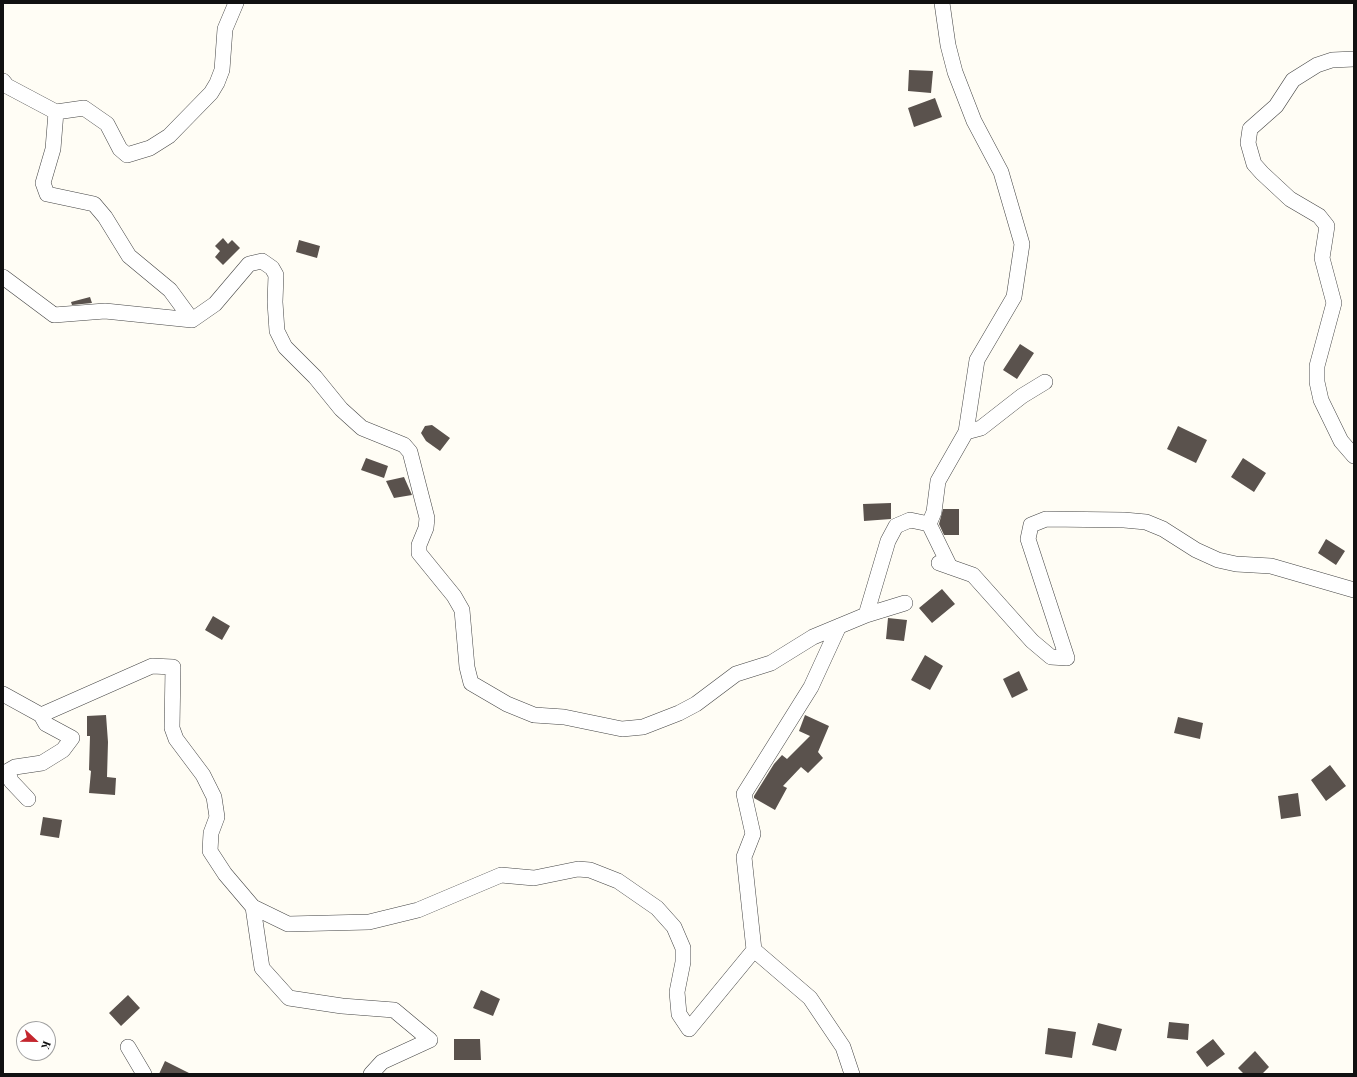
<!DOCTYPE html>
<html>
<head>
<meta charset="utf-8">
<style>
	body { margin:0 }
	#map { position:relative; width:1357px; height:1077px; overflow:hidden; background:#fffdf5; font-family:"Playfair Display",serif }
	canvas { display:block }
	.frame { position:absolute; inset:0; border:4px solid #111; pointer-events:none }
	.north { position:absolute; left:16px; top:1021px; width:40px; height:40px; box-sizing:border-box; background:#fff; border:1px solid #a0a0a0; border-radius:50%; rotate:112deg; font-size:11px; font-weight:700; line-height:16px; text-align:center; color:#111 }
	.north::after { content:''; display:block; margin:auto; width:14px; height:18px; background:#c4262e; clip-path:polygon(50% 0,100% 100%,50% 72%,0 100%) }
</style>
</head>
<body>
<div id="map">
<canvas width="1357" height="1077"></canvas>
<div class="frame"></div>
<div class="north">K</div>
</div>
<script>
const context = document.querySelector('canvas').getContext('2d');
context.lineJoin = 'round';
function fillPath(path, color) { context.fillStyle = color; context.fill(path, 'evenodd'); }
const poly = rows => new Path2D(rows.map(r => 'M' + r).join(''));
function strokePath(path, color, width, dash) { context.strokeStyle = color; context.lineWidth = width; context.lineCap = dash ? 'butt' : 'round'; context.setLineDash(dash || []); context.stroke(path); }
const building = poly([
	[909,70,933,71,931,93,908,91],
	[935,98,942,117,914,127,908,108],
	[223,238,228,244,232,240,240,248,223,265,215,257,220,251,215,246],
	[299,240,320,246,317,258,296,252],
	[90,297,92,303,72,305,71,302],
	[1020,344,1034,353,1017,379,1003,370],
	[432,425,450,438,440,451,426,441,421,433,425,426],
	[1178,426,1207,440,1196,463,1167,449],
	[366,458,388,466,384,478,361,470],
	[1243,458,1266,473,1254,492,1231,477],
	[404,477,412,495,394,498,386,481],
	[891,503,891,519,864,521,863,504],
	[943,509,959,509,959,535,944,535,939,524],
	[1326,539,1345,551,1336,565,1318,553],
	[942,589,955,604,932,623,919,608],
	[213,616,230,626,222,640,205,630],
	[888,618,907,620,904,641,886,639],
	[925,655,943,666,930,690,911,680],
	[1019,671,1028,690,1012,698,1003,679],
	[106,715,108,742,107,777,116,778,115,795,89,793,91,771,89,770,90,736,87,736,87,716],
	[805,715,829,726,818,752,823,758,808,773,801,767,783,786,787,788,775,810,754,798,754,796,774,764,782,755,787,759,810,736,799,731],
	[1178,717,1203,723,1200,739,1174,733],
	[1330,765,1346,786,1326,801,1311,780],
	[1298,793,1301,816,1281,819,1278,796],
	[43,817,62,820,59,838,40,835],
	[481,990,500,999,493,1016,473,1008],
	[128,995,140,1008,121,1026,109,1013],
	[1169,1022,1189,1024,1188,1040,1167,1038],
	[1098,1023,1122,1029,1116,1051,1092,1045],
	[1048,1028,1076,1032,1072,1058,1045,1054],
	[454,1039,480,1039,481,1060,454,1060],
	[1213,1039,1225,1054,1207,1067,1196,1052],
	[1255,1051,1269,1067,1262,1074,1244,1074,1238,1068],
	[165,1061,191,1074,159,1074]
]);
const minor = poly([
	[942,3,948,45,955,72,974,121,1001,172,1022,244,1014,297,977,360,966,432,938,481,934,512,929,524,950,567],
	[1354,59,1332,60,1317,65,1293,80,1276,106,1250,129,1248,143,1254,164,1262,173,1290,199,1319,216,1327,226,1322,258,1334,303,1317,366,1317,382,1321,400,1341,441,1354,456],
	[3,81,7,86,56,112,84,108,107,124,120,149,127,155,150,148,169,136,211,93,217,83,222,70,225,29,236,3],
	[56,112,53,149,43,183,47,194,94,204,105,217,129,256,170,290,192,320],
	[3,277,54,315,105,311,192,320,215,304,249,264,262,261,272,268,276,275,275,302,277,331,285,347,315,377,341,409,362,428,404,445,410,452,427,518,426,528,419,545,419,553,454,596,462,610,467,667,471,683,507,704,534,715,564,717,622,729,643,727,679,713,696,704,736,674,771,663,813,637,866,615,905,603],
	[966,432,981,428,1022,396,1045,382],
	[939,563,973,575,1032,641,1051,657,1067,658,1028,539,1031,525,1046,519,1124,520,1146,522,1163,529,1196,550,1218,560,1236,564,1271,566,1354,590],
	[866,615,888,541,896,526,910,520,929,524],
	[839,626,811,687,744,794,753,834,744,857,754,950,810,998,843,1047,852,1074],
	[3,694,41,715,46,724,72,738,63,750,42,763,15,767,8,771,11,781,28,799],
	[41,715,152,666,173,667,172,728,176,739,203,775,214,797,217,817,211,833,210,851,225,874,253,907,288,924,369,922,418,910,501,875,534,878,578,869,590,870,618,881,657,908,674,927,683,948,683,962,677,992,679,1014,689,1029,754,950],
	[253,907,262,968,289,998,342,1006,394,1010,430,1040,382,1062,371,1074],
	[128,1047,144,1074]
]);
fillPath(building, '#5a524d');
strokePath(minor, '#444', 16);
strokePath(minor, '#fff', 15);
</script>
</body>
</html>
